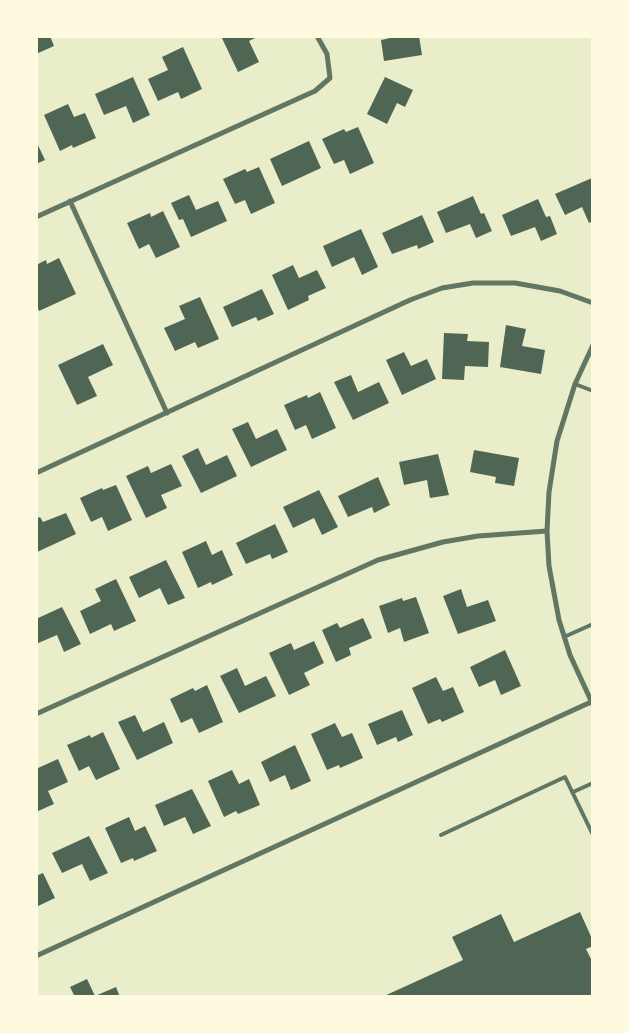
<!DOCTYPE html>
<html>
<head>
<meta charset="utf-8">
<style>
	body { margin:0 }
	#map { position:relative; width:629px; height:1033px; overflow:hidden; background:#e9edc9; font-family:"Fira Sans Condensed",sans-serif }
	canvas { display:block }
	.frame { position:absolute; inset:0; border:38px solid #fefae0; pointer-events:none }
</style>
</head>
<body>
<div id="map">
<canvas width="629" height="1033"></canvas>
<div class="frame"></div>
</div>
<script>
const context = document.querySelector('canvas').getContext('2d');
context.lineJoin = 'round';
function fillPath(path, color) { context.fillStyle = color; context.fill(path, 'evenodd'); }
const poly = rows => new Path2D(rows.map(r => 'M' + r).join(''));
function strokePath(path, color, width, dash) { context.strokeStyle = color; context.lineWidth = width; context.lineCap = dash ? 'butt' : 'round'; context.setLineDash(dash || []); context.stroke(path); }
const building = poly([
	[36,36,50,36,54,46,36,54],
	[221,36,259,36,249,41,259,62,238,72],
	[399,36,419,36,422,55,384,61,381,40],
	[183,47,202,89,181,99,178,92,158,101,148,79,168,70,162,57],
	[133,77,150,115,133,123,126,106,104,115,95,94],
	[385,77,413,90,405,107,397,103,387,124,367,114],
	[68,104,74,117,85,113,96,138,73,148,72,145,60,151,44,115],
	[358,127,374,163,350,174,344,160,334,164,322,139,344,129,346,132],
	[36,141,45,160,36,164],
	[309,141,321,168,282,186,270,159],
	[259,167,275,203,251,214,245,200,235,204,223,179,245,169,247,172],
	[592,178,593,221,589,223,582,207,565,215,555,194],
	[189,195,196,210,218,201,227,221,191,237,183,219,179,220,171,203],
	[473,196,481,214,484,213,492,231,476,238,470,224,446,233,437,212],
	[538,199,546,217,550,216,557,234,541,241,535,227,511,236,502,215],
	[163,211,180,247,156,258,149,244,139,249,127,223,150,213,151,217],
	[422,215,434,242,418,249,417,245,392,254,382,233],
	[361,229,378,267,362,275,354,257,332,267,323,246],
	[59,258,76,294,39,311,36,304,36,265,46,260,47,264],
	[293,265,299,278,317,270,326,288,308,296,309,300,288,310,272,275],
	[262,289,274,314,258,321,256,317,232,327,223,307],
	[200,297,219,339,198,348,195,342,175,351,164,328,185,319,179,306],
	[506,325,526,329,522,346,545,350,541,374,500,367],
	[444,333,468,334,467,341,489,342,488,367,465,366,464,380,442,379],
	[103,344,113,365,88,377,97,396,77,405,58,365],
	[404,352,411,366,427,359,436,379,402,395,386,360],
	[351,375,358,392,379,382,389,403,353,420,334,382],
	[320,392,336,428,312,439,306,425,295,430,284,405,307,395,308,398],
	[248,422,256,439,277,429,287,450,251,467,232,429],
	[198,448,206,465,227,455,237,476,201,493,182,456],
	[474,450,519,458,514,486,495,483,496,477,470,472],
	[438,454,449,495,430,498,427,480,404,485,399,462],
	[171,464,182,486,161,495,167,508,146,518,126,476,148,466,151,473],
	[378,477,390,505,374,513,372,507,348,517,338,496],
	[116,485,132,520,108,531,102,517,91,522,80,498,102,488,103,490],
	[319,490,338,527,322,535,314,518,293,528,283,507],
	[66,513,76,534,37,552,36,519,40,517,43,522],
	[275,524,288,552,272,559,270,554,246,564,236,543],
	[206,541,212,555,222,550,233,575,212,585,211,582,198,588,182,552],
	[166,560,185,598,168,605,160,588,139,598,129,577],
	[116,579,136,621,114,631,111,624,90,634,80,611,101,601,95,589],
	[461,589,467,607,488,600,496,621,458,634,443,596],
	[416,597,429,633,404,642,400,628,388,633,379,606,402,598,403,601],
	[62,607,81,644,64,652,57,635,36,644,36,619],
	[363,618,372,638,349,648,351,655,336,662,322,630,337,623,340,628],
	[314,641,324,663,304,673,310,685,289,695,269,653,291,643,294,650],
	[505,650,521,686,501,695,495,680,479,687,470,667],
	[237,668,245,686,266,676,276,696,239,713,220,676],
	[436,677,443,691,453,687,464,712,442,722,440,719,428,724,412,688],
	[207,685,223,722,199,733,192,718,181,723,170,699,193,688,195,691],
	[402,710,413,735,398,742,396,737,377,745,368,724],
	[135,715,143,732,164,722,173,743,137,760,118,722],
	[335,723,342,737,352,733,363,758,340,768,339,765,327,770,311,734],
	[103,732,120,769,96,780,89,766,79,771,67,745,90,735,91,738],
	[295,745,311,781,291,790,285,775,270,782,261,762],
	[58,759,68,782,48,791,54,804,36,812,36,765,38,768],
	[232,770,239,784,249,779,260,805,238,814,236,811,224,817,208,781],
	[192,789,211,826,193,834,185,817,164,826,155,805],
	[129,817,135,831,145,826,157,851,134,861,133,858,121,863,105,828],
	[89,836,108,873,90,881,82,864,62,873,52,853],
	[43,873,55,898,36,907,36,876],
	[580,912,593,941,593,946,586,949,593,963,593,994,588,997,382,997,463,960,452,937,501,914,514,942],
	[87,979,95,996,116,987,120,997,75,997,70,987]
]);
const service = poly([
	[575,384,593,391],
	[564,637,593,624],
	[573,792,593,783],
	[441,835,565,777,593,835]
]);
const minor = poly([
	[70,201,167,413],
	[36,217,315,91,330,78,327,54,317,36],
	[593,345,575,384,557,441,549,492,547,531,549,566,559,620,570,655,593,705],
	[36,473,410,300,442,288,473,283,515,283,560,291,593,303],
	[36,714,378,560,443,542,478,536,547,531],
	[36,956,591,702]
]);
fillPath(building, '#4f6655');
strokePath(service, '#617663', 4);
strokePath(minor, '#617663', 5);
</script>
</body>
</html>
